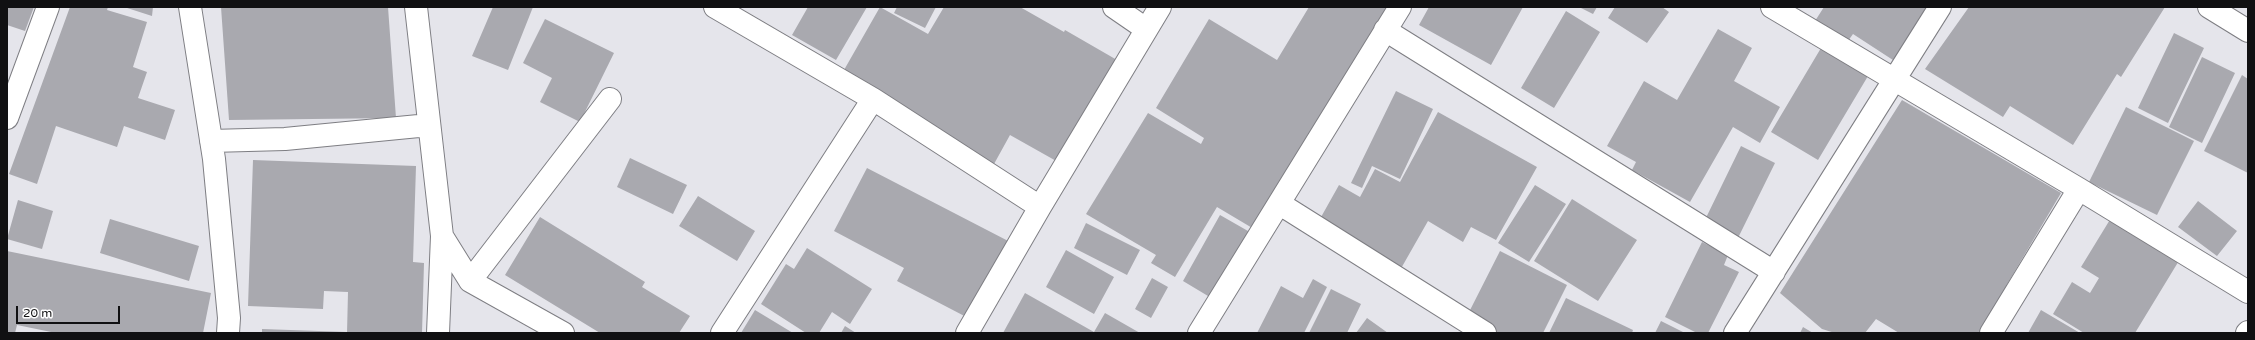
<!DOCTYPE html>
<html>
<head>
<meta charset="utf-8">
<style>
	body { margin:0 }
	#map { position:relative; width:2255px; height:340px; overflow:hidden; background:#e5e5eb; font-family:"Varela Round",sans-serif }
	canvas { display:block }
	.frame { position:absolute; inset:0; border:8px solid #101012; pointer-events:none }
	.scale { position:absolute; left:16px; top:306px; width:104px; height:18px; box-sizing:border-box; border:2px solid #101012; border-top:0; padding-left:5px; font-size:12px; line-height:14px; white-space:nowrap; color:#101012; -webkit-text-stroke:3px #fff; paint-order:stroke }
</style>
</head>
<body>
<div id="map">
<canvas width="2255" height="340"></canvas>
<div class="frame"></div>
<div class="scale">20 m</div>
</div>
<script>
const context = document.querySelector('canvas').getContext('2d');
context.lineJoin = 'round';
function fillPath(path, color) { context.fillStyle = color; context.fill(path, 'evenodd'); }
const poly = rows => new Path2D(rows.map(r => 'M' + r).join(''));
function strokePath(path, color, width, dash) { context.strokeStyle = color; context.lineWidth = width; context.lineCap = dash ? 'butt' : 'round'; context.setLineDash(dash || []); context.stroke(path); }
const building = poly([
	[7,7,34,7,25,31,7,25],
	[70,7,108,7,107,10,147,22,133,67,147,72,138,98,175,110,165,140,124,126,117,147,56,126,37,184,9,174],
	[124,7,153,7,152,16],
	[221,7,388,7,396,118,229,120],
	[493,7,533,7,508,70,472,56],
	[808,7,867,7,836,60,792,35],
	[880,7,928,34,944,7,1020,7,1064,32,1065,30,1117,60,1058,162,1010,135,994,164,840,77],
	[897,7,936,7,925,28,894,13],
	[1309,7,1393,7,1259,232,1217,207,1175,277,1151,263,1156,255,1086,214,1148,113,1201,144,1204,138,1156,108,1209,19,1277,60],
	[1429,7,1523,7,1491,65,1419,25],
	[1579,7,1597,7,1593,14],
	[1615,7,1662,7,1669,12,1647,43,1608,18],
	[1824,7,1932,7,1896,62,1853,34,1848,41,1815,21],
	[1969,7,2165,7,2121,77,2117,74,2073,145,2010,106,2003,117,1925,69],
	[1566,11,1600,32,1554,108,1521,88],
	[545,19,614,53,580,122,540,102,552,78,523,63],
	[1718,29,1752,48,1734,81,1780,107,1760,143,1733,127,1690,202,1632,170,1636,162,1607,146,1644,81,1677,100],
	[2174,33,2204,48,2168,123,2138,108],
	[1821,48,1868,76,1818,160,1771,132],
	[2202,57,2235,73,2202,143,2169,127],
	[2242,75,2248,79,2248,173,2204,151],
	[1396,91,1433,109,1400,179,1372,166,1362,188,1351,183],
	[1902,100,2061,193,2006,286,2010,288,1983,333,1899,333,1876,319,1865,333,1835,333,1822,329,1780,293],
	[2126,107,2194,141,2157,215,2089,182],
	[1438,112,1537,167,1496,240,1471,227,1463,242,1428,221,1399,272,1316,226,1339,185,1360,197,1375,169,1400,182],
	[1741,146,1775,163,1736,242,1702,226],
	[630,158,687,185,673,214,617,187],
	[253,160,416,166,413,262,424,263,422,333,347,333,348,292,324,291,323,309,248,306],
	[867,168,1014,244,974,321,897,281,904,268,834,231],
	[1535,185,1566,204,1529,262,1498,243],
	[698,196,755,231,737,261,679,226],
	[1572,199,1637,240,1598,301,1534,261],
	[18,200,53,211,42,249,7,239],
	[2198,201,2237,231,2217,256,2178,227],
	[1220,215,1255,235,1218,302,1183,281],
	[540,217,645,282,642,287,690,316,679,333,600,333,505,275],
	[2111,218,2180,259,2135,333,2084,333,2053,314,2072,282,2090,293,2099,278,2081,267],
	[110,219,199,246,189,281,100,253],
	[1086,223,1140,250,1127,275,1074,248],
	[1702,242,1728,255,1724,265,1739,272,1708,333,1697,333,1665,317],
	[807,248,872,289,850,324,832,312,819,333,806,333,761,304,786,264,794,269],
	[1066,250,1114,277,1094,314,1046,287],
	[7,251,211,293,203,333,56,333,17,325,15,333,7,333],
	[1500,251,1567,285,1543,333,1492,333,1465,320],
	[1152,278,1168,287,1151,318,1135,309],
	[1313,279,1327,287,1304,333,1257,333,1281,286,1303,298],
	[1331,289,1361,304,1347,333,1309,333],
	[1025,293,1094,332,1105,313,1140,333,1003,333],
	[1566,298,1633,330,1632,333,1549,333],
	[755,310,793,333,741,333],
	[2041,310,2080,333,2028,333],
	[1367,318,1388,333,1356,333],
	[1661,321,1685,333,1655,333],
	[845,326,856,333,841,333],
	[1803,327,1813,333,1800,333],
	[262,329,347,332,347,333,262,333]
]);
const minor = poly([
	[190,7,214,159,229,318,228,333],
	[416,7,442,236,470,281,563,333],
	[715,7,873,99,722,333],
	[1114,7,1146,29],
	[1772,7,2079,189,2248,292],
	[2209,7,2248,31],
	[1385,30,1774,272],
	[873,99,1040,207],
	[7,118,48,7],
	[211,141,285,139,429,125],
	[1280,204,1485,333],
	[470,281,610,99],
	[438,333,442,236],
	[967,333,1040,207,1160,7],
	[1199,333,1400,7],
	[1735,333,1940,7],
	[1991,333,2079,189],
	[2247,333,2248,332]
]);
fillPath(building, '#a9a9af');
strokePath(minor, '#7e7e83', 24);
strokePath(minor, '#fff', 22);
</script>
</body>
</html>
